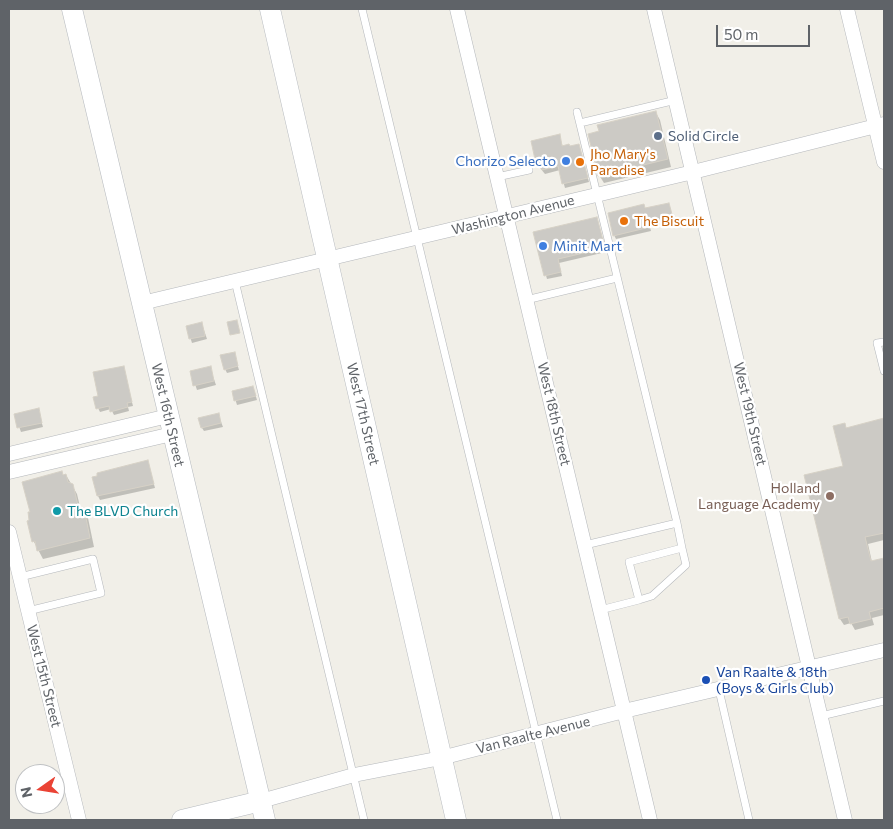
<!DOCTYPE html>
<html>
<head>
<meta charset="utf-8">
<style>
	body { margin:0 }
	#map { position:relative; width:893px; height:829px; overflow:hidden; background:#f1efe8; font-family:Commissioner,sans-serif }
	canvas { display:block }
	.frame { position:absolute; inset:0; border:10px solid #5f6368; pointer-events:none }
	.north { position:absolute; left:15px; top:764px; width:50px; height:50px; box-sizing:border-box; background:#fff; border:1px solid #bfc1c3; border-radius:50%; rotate:257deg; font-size:14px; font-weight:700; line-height:20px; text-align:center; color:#5f6368 }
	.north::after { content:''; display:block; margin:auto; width:18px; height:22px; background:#ea4335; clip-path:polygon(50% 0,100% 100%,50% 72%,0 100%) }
	.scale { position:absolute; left:716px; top:25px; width:94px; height:22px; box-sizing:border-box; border:2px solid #5f6368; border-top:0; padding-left:6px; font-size:15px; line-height:18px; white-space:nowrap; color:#5f6368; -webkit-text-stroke:4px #fff; paint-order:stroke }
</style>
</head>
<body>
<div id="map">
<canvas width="893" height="829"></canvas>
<div class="frame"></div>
<div class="north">N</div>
<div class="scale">50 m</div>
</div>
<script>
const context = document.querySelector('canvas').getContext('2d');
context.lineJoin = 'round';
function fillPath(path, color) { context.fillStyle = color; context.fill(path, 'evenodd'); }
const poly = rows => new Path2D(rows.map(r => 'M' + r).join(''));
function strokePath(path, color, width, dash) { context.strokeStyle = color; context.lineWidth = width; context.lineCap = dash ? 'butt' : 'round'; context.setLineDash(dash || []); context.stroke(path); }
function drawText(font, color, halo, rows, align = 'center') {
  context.font = font + ' Commissioner,sans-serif'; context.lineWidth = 4.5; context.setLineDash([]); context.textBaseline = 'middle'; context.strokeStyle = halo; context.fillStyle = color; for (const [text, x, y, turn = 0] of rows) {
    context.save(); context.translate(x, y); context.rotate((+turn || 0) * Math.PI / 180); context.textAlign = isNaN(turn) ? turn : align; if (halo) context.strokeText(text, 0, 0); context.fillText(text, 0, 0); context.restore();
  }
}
const shadow = poly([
	[656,113,660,120,671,167,604,183,599,175],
	[559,135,563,147,570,148,579,146,589,182,565,188,560,170,545,174,540,168],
	[669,204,674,222,650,227,651,231,616,239,614,235,646,209],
	[596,218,606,252,559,263,562,276,547,279,534,233],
	[202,324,207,339,192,343,187,327],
	[234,353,239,370,227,373,225,369],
	[123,367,133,406,128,407,129,411,114,415,111,409,100,412,98,408,100,396],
	[210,368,216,385,197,390,191,372],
	[253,387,257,400,237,405,233,392],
	[38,410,43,427,21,432,15,415],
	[218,414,223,427,204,431,202,428],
	[884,420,884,540,868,544,872,562,884,559,884,615,872,618,874,625,855,630,851,623,844,625,840,619,844,424,847,429],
	[148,462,155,488,100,500,98,496],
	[66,475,77,494,81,511,83,510,88,518,94,547,43,559,34,542,28,522,63,476]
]);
const building = poly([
	[656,111,668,159,598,176,588,134,599,131,597,125,656,111],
	[560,134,562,146,569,144,570,146,579,144,588,178,562,184,558,166,542,170,536,164,531,141,560,134],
	[669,203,673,218,649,223,650,227,613,236,608,213,644,204,645,208,669,203],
	[597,217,605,248,558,259,561,272,544,276,533,232,597,217],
	[237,320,240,333,230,335,227,322,237,320],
	[202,322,205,336,189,339,186,326,202,322],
	[235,352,238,366,224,370,220,355,235,352],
	[124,366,132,402,127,403,128,407,110,412,109,406,96,409,93,397,98,396,93,372,124,366],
	[211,366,214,381,193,386,190,371,211,366],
	[253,386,256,396,234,401,232,391,253,386],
	[39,408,42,423,17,428,14,414,39,408],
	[219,413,221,423,201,428,198,418,219,413],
	[884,418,884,533,865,537,871,561,884,558,884,608,869,612,871,619,850,624,848,617,839,619,804,475,843,466,833,426,845,423,846,428,884,418],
	[148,460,154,484,97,496,92,477,97,476,97,473,148,460],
	[62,471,63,475,66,474,68,482,73,484,79,510,84,508,90,538,37,551,35,541,32,542,27,521,29,520,28,512,30,512,22,482,62,471]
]);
const lane = poly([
	[362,9,557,820],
	[577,112,677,523,585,545],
	[580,123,676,100],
	[497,177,529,170],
	[235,281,364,820],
	[526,300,617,278],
	[884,342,877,343,884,371],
	[677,523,682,548],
	[20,577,93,559,101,593,28,611],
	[600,610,639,600,629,562,682,548,686,565,652,596,639,600],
	[719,690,749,820],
	[821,716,884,701]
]);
const street = poly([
	[457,9,650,820],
	[654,9,845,820],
	[847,9,884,162],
	[142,303,693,172,884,124],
	[9,454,168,416],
	[9,472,172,434],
	[9,532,79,820],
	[261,801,354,775,441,758,624,711,884,650]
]);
const secondary = poly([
	[72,9,265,820],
	[270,9,456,820],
	[182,820,261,801]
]);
const markers = [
	[658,136,5,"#5c6f8a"],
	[566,161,5,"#3f7fe0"],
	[580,162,5,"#e8710a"],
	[624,221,5,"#e8710a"],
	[543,246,5,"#3f7fe0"],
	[830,496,5,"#8d6e63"],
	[57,511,5,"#0f9aa8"],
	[706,680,5,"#1a4fb4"]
];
const serviceNames = [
	["Solid Circle",668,136]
];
const foodNames = [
	["Jho Mary's",590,154],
	["Paradise",590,170],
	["The Biscuit",634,221]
];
const shopNames = [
	["Chorizo Selecto",556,161],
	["Minit Mart",553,246,"left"]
];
const streetNames = [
	["Washington Avenue",513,215,-14],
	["West 17th Street",363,414,77],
	["West 18th Street",554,414,77],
	["West 19th Street",750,414,77],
	["West 16th Street",168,415,77],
	["West 15th Street",44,676,76],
	["Van Raalte Avenue",533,735,-14]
];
const educationNames = [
	["Holland",820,488],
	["Language Academy",820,504]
];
const cultureNames = [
	["The BLVD Church",67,511]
];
const transitNames = [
	["Van Raalte & 18th",716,672],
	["(Boys & Girls Club)",716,688]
];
fillPath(shadow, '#0003');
fillPath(building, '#cccac5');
strokePath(building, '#d6d1c6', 1);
strokePath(lane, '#b5b8bc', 8);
strokePath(street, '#b5b8bc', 15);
strokePath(secondary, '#b6babf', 21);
strokePath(lane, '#fff', 7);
strokePath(street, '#fff', 14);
strokePath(secondary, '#fff', 20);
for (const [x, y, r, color] of markers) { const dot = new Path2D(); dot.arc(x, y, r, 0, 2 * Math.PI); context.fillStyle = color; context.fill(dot); strokePath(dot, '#fff', 2); }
drawText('14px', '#4e5e75', '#fff', serviceNames, 'left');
drawText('14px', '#c56008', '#fff', foodNames, 'left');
drawText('14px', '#366cbe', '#fff', shopNames, 'right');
drawText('14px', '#5f6368', '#fff', streetNames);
drawText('14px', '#785e54', '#fff', educationNames, 'right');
drawText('14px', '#0d838f', '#fff', cultureNames, 'left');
drawText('14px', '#164399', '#fff', transitNames, 'left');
</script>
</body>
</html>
